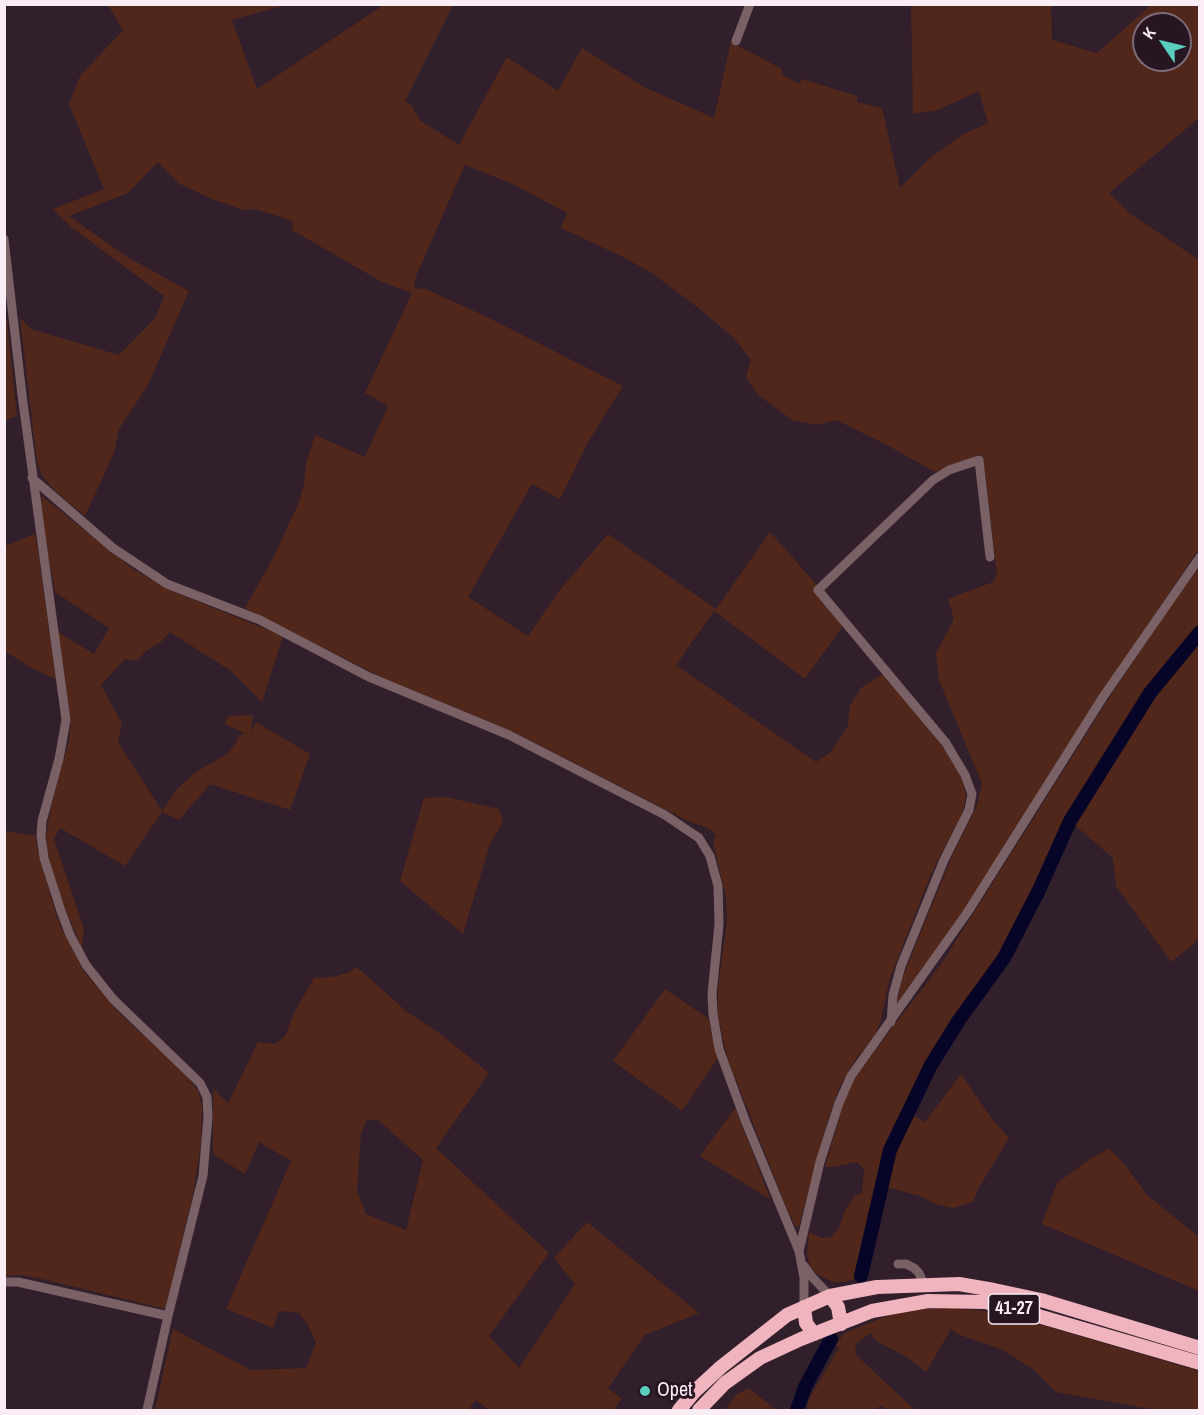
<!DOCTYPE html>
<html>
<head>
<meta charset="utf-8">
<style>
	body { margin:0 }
	#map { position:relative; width:1204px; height:1415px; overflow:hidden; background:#311f2c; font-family:"Archivo Narrow",sans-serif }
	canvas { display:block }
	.frame { position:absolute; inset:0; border:6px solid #faedf6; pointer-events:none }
	.north { position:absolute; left:1132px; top:12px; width:60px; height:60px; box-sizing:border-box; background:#271522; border:2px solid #7b6b77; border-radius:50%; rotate:305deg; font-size:16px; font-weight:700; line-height:24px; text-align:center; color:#faedf6 }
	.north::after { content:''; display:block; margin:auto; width:21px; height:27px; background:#59cebe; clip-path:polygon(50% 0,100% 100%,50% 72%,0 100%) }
</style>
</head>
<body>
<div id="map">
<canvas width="1204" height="1415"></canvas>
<div class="frame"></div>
<div class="north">K</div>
</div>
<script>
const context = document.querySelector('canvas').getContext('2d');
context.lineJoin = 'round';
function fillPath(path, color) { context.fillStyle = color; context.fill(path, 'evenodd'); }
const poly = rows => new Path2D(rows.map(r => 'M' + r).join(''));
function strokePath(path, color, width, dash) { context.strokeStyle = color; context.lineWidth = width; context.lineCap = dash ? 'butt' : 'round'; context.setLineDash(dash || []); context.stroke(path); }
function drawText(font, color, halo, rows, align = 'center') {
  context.font = font + ' "Archivo Narrow",sans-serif'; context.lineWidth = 6; context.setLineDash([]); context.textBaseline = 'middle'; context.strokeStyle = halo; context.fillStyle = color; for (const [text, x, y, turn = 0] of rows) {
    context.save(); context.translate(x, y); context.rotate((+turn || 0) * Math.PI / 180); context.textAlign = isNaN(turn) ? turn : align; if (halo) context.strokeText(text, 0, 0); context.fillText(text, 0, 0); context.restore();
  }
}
const green = poly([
	[415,4,453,5,405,101,411,105,421,121,459,145,507,57,558,91,582,48,644,87,714,118,731,42,782,69,781,74,799,84,802,79,857,96,857,102,882,108,900,188,930,158,962,135,988,123,979,91,938,110,913,114,911,5,1051,5,1052,40,1097,53,1151,5,1199,5,1199,118,1109,193,1128,212,1199,260,1199,549,1113,676,984,881,939,948,899,1003,897,1000,903,976,952,856,977,805,982,784,939,680,936,653,954,619,948,599,993,582,997,575,985,471,981,454,935,472,887,445,836,420,816,425,792,420,757,394,746,377,751,360,733,337,697,307,652,273,619,255,561,228,567,213,515,185,465,165,416,276,414,288,426,289,487,317,623,386,587,444,560,499,532,484,468,597,528,636,559,591,608,534,716,609,770,532,817,585,814,588,844,624,805,679,714,611,676,665,816,762,830,753,848,726,850,705,861,688,884,673,949,755,962,780,966,796,963,812,931,874,889,981,881,1020,875,1035,856,1059,839,1088,829,1116,799,1226,797,1227,795,1226,785,1204,728,1060,718,1017,718,987,727,922,726,898,713,841,716,835,708,828,690,822,514,732,381,677,245,608,274,556,299,502,304,484,306,464,315,435,365,457,388,406,365,393,412,293,382,282,292,230,293,221,255,209,244,210,212,199,180,184,158,162,128,193,69,216,129,258,189,291,148,385,119,429,114,453,85,516,54,490,42,476,37,462,20,318,31,329,119,355,156,317,164,296,71,227,53,209,104,189,69,104,80,76,123,30,108,5,286,5,232,20,257,89,384,5],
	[1144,24,1180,24,1180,60,1144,60],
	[5,319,7,321,17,416,5,420],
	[42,496,133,569,172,591,283,636,262,702,231,671,170,632,161,642,146,651,137,661,125,659,101,685,122,724,118,742,162,811,178,788,196,772,227,754,235,745,238,737,244,733,225,724,228,716,253,715,251,732,256,722,310,754,290,810,210,784,179,820,162,812,125,866,60,828,54,839,84,929,82,949,57,888,48,855,46,833,52,802,69,741,71,722,58,632,94,654,109,628,55,592,42,521,39,500],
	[35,534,37,545,56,679,31,668,5,651,5,546],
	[1199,565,1199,937,1194,944,1171,962,1116,886,1113,858,1070,821,1004,958,959,1020,931,1065,908,1113,925,1122,961,1074,992,1119,1009,1138,978,1189,973,1202,953,1208,935,1204,920,1196,882,1186,861,1276,846,1282,833,1282,818,1275,810,1266,807,1255,809,1232,822,1238,831,1237,839,1228,845,1210,855,1195,862,1193,864,1169,857,1162,833,1167,825,1167,847,1091,867,1061,942,963,1113,692],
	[446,797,499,809,503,822,490,844,463,934,400,881,424,798],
	[4,831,36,836,37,848,52,901,60,925,83,970,117,1011,185,1074,198,1091,202,1107,201,1142,193,1195,165,1309,42,1279,22,1275,5,1276],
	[357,967,406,1011,438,1032,489,1073,436,1148,549,1253,489,1336,519,1368,575,1284,554,1258,587,1222,699,1313,645,1335,608,1388,622,1399,613,1410,489,1410,476,1400,468,1410,155,1410,173,1329,251,1370,306,1368,316,1343,309,1327,299,1313,279,1311,273,1328,226,1309,291,1161,259,1142,245,1174,217,1157,213,1152,213,1088,228,1103,258,1042,275,1044,285,1036,295,1011,314,978,333,977,350,972],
	[378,1120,423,1160,406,1230,366,1214,357,1191,361,1133,367,1120],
	[665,989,709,1019,712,1038,718,1058,682,1111,613,1061],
	[735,1108,771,1200,700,1156],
	[1109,1148,1126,1166,1147,1195,1199,1237,1199,1291,1042,1224,1057,1183,1090,1159],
	[954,1308,985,1311,1021,1319,1199,1371,1199,1410,1157,1410,1056,1392,1033,1369,1001,1349,957,1334,951,1329,926,1372,907,1357,876,1341,870,1333,856,1344,855,1354,915,1410,888,1410,881,1406,872,1410,811,1410,807,1406,810,1397,839,1348,836,1345,844,1333,893,1314,923,1309],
	[749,1388,776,1410,725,1410,736,1395]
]);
const stream = poly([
	[799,1404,803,1410]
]);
const river = poly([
	[861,1276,890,1150,931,1065,959,1020,1004,958,1039,890,1070,821,1150,693,1200,632],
	[797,1410,805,1387,831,1339]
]);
const minor = poly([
	[736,41,750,4],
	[4,239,22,395,66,720,59,759,42,821,41,836,44,858,61,911,70,935,86,965,113,999,200,1083,207,1097,208,1117,203,1176,168,1316,147,1410],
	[32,478,113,548,167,584,260,620,369,677,509,735,665,815,699,838,710,856,718,886,719,924,712,994,713,1014,719,1049,745,1120,799,1251,804,1278,804,1307],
	[891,1022,893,995,901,966,944,860,969,810,972,794,965,775,946,743,818,590,933,480,949,470,979,460,990,557],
	[799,1251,820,1162,839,1103,851,1076,967,913,1103,697,1200,557],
	[898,1264,906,1264,914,1268,919,1273,924,1285],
	[804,1266,812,1277,830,1296],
	[4,1282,18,1282,168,1316]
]);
const highway = poly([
	[830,1296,838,1307,841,1324],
	[804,1307,806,1323,814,1334],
	[679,1410,695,1391,721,1367,787,1315,830,1296,877,1287,959,1284,994,1290,1041,1300,1200,1348],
	[699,1410,725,1383,760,1358,801,1339,872,1311,928,1301,985,1302,1021,1311,1200,1363]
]);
const markers = [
	[645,1391,6,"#59cebe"]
];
const shields = [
	[1014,1309,51]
];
const shieldNames = [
	["41-27",1014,1309]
];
const poiNames = [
	["Opet",657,1391]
];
fillPath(green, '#50271a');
strokePath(stream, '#060427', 2);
strokePath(river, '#060427', 14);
strokePath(minor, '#796165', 9);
strokePath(highway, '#efb4bd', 14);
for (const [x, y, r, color] of markers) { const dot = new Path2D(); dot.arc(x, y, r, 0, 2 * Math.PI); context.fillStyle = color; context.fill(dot); strokePath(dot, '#271522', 2); }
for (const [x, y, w] of shields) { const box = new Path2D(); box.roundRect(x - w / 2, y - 15, w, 30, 4.5); context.fillStyle = '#271522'; context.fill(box); strokePath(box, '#faedf6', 1.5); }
drawText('bold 18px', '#faedf6', null, shieldNames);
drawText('20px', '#faedf6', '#271522', poiNames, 'left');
</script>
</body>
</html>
